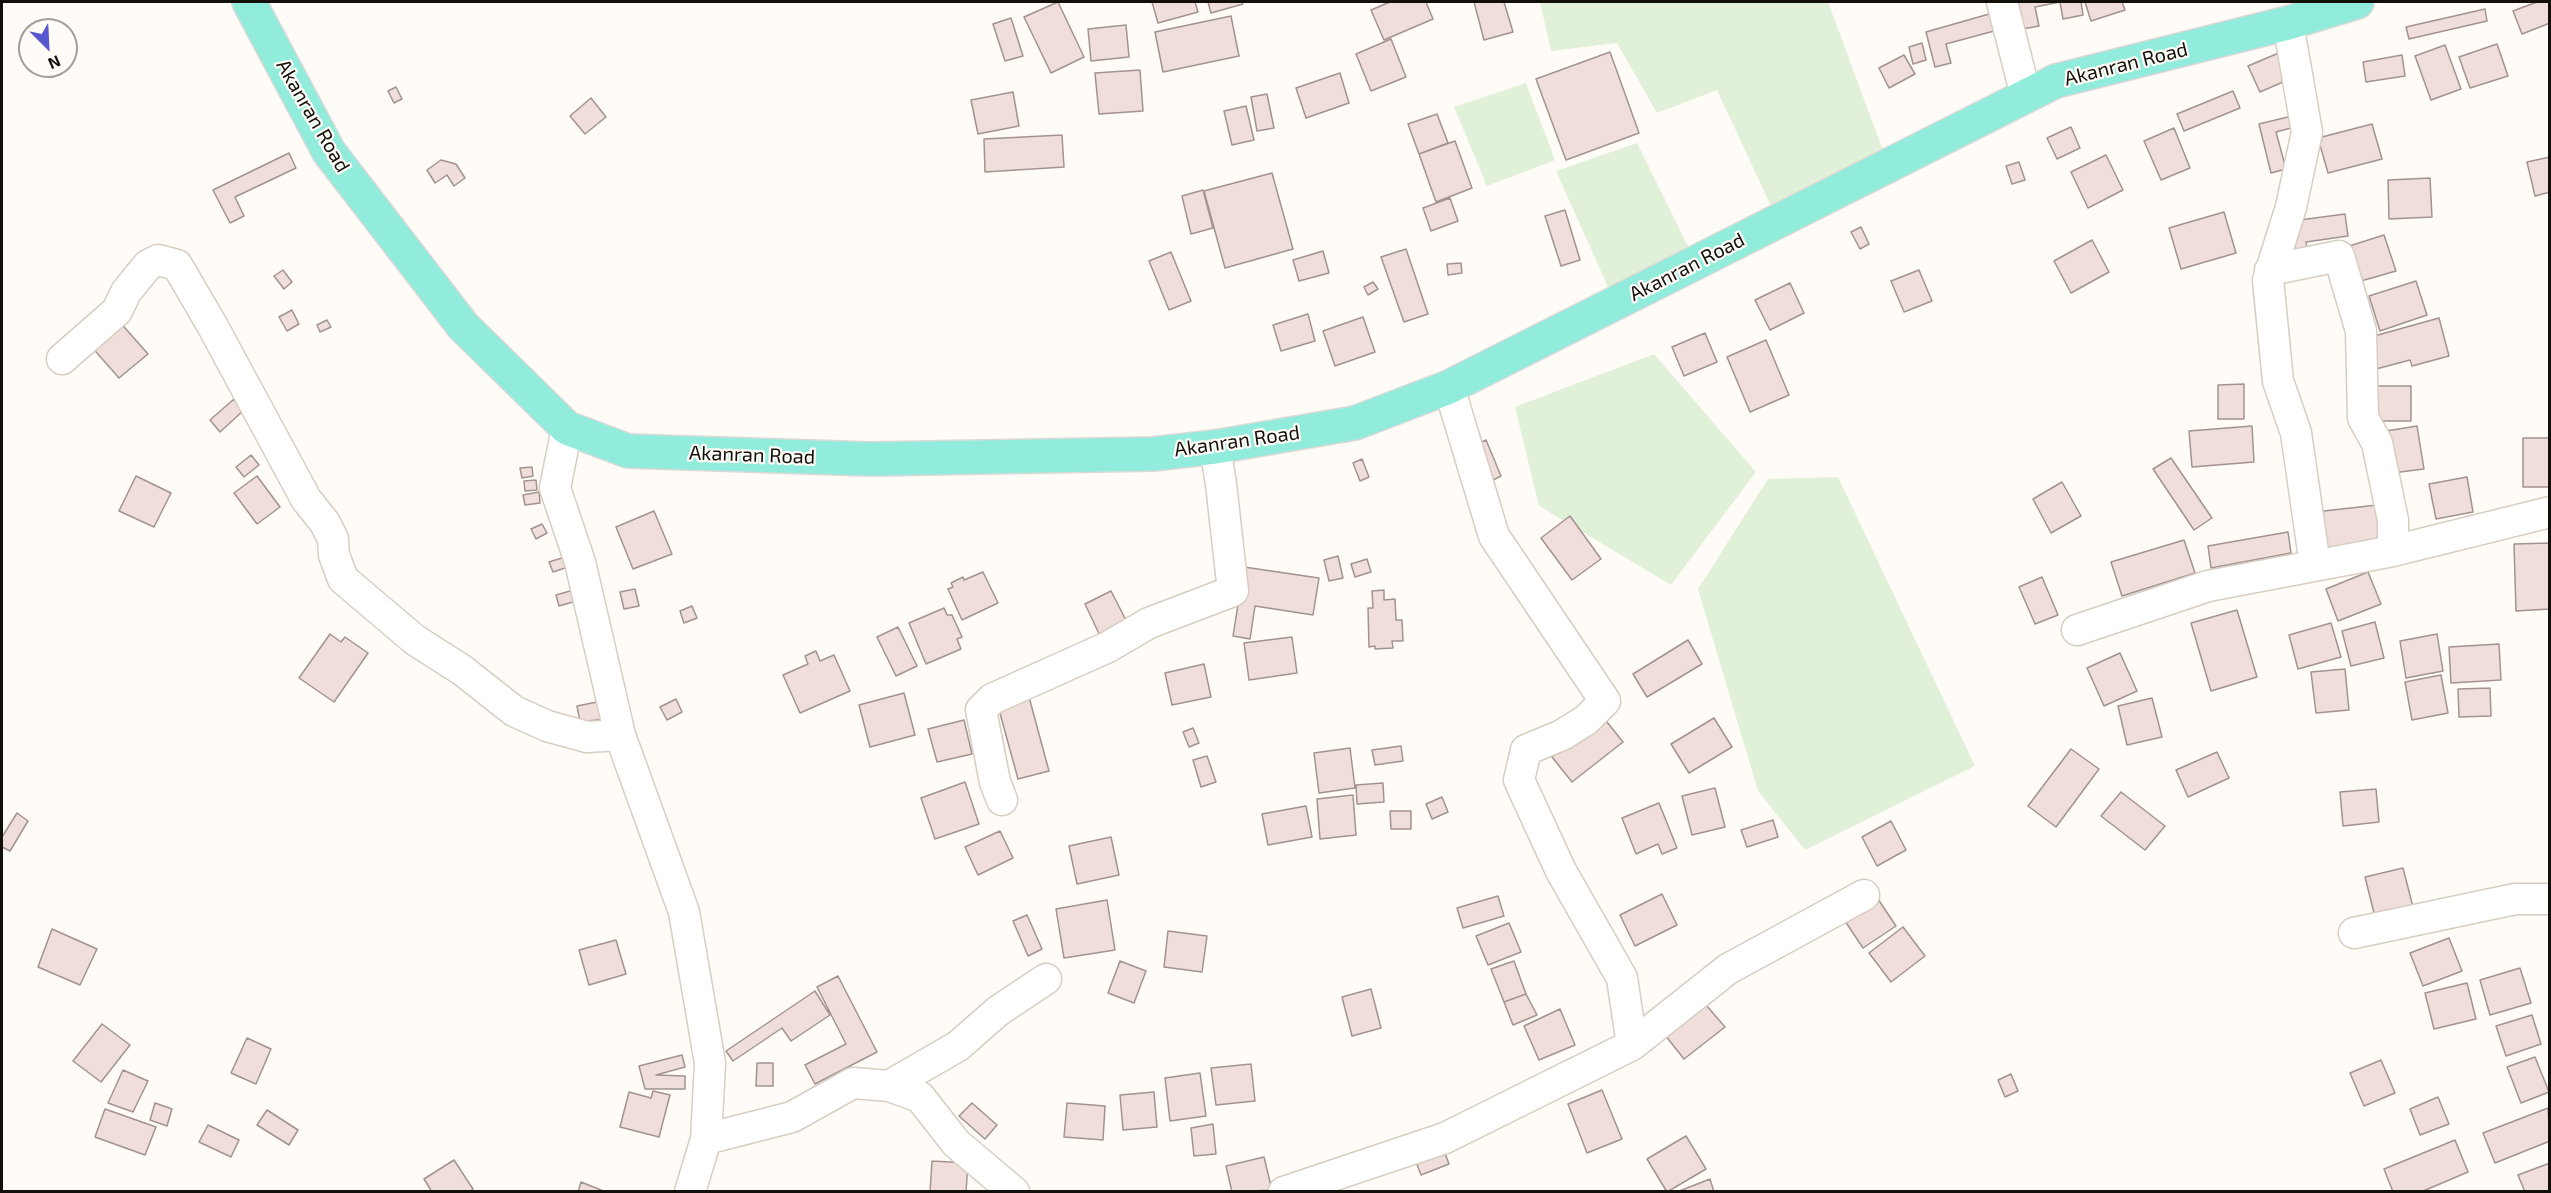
<!DOCTYPE html>
<html>
<head>
<meta charset="utf-8">
<style>
	body { margin:0 }
	#map { position:relative; width:2551px; height:1193px; overflow:hidden; background:#fffbf6; font-family:"Exo 2",sans-serif }
	canvas { display:block }
	.frame { position:absolute; inset:0; border:3px solid #13100c; pointer-events:none }
	.north { position:absolute; left:18px; top:18px; width:60px; height:60px; box-sizing:border-box; background:#fffbf6; border:2px solid #a19d98; border-radius:50%; rotate:156deg; font-size:16px; font-weight:700; line-height:24px; text-align:center; color:#13100c }
	.north::after { content:''; display:block; margin:auto; width:21px; height:27px; background:#5957cf; clip-path:polygon(50% 0,100% 100%,50% 72%,0 100%) }
</style>
</head>
<body>
<div id="map">
<canvas width="2551" height="1193"></canvas>
<div class="frame"></div>
<div class="north">N</div>
</div>
<script>
const context = document.querySelector('canvas').getContext('2d');
context.lineJoin = 'round';
function fillPath(path, color) { context.fillStyle = color; context.fill(path, 'evenodd'); }
const poly = rows => new Path2D(rows.map(r => 'M' + r).join(''));
function strokePath(path, color, width, dash) { context.strokeStyle = color; context.lineWidth = width; context.lineCap = dash ? 'butt' : 'round'; context.setLineDash(dash || []); context.stroke(path); }
function drawText(font, color, halo, rows, align = 'center') {
  context.font = font + ' "Exo 2",sans-serif'; context.lineWidth = 4.5; context.setLineDash([]); context.textBaseline = 'middle'; context.strokeStyle = halo; context.fillStyle = color; for (const [text, x, y, turn = 0] of rows) {
    context.save(); context.translate(x, y); context.rotate((+turn || 0) * Math.PI / 180); context.textAlign = isNaN(turn) ? turn : align; if (halo) context.strokeText(text, 0, 0); context.fillText(text, 0, 0); context.restore();
  }
}
const green = poly([
	[1540,2,1828,2,1884,153,1771,206,1717,90,1657,113,1617,43,1551,51],
	[1526,83,1555,160,1487,186,1454,107],
	[1637,143,1690,250,1608,287,1556,171],
	[1654,354,1756,472,1671,585,1539,506,1515,407],
	[1838,477,1975,766,1805,850,1758,791,1698,589,1768,479]
]);
const building = poly([
	[1058,2,1084,57,1051,73,1024,17,1058,2],
	[1152,2,1195,2,1198,12,1158,23,1152,2],
	[1208,2,1242,2,1243,4,1211,13,1208,2],
	[1390,2,1426,2,1433,19,1384,40,1371,10,1390,2],
	[1474,2,1504,2,1513,32,1484,40,1474,2],
	[2016,2,2081,2,2083,15,2063,19,2060,2,2035,7,2039,26,2022,29,2016,2],
	[2085,2,2122,2,2125,10,2091,21,2085,2],
	[2537,2,2550,2,2550,23,2522,34,2513,11,2537,2],
	[2485,9,2487,21,2409,39,2406,27,2485,9],
	[1989,14,1994,31,1946,44,1951,63,1935,67,1926,32,1989,14],
	[1231,16,1239,56,1163,72,1155,32,1231,16],
	[1011,18,1023,56,1005,61,993,24,1011,18],
	[1126,25,1129,57,1091,61,1088,29,1126,25],
	[1391,39,1406,77,1371,91,1356,54,1391,39],
	[1922,43,1926,60,1913,64,1909,47,1922,43],
	[2497,44,2508,76,2470,88,2459,57,2497,44],
	[2445,45,2461,89,2431,100,2415,56,2445,45],
	[1610,52,1639,133,1566,160,1536,79,1610,52],
	[2281,52,2292,78,2260,92,2248,66,2281,52],
	[1904,55,1915,74,1889,88,1879,68,1904,55],
	[2402,55,2405,76,2366,82,2363,62,2402,55],
	[1140,70,1143,111,1099,114,1095,73,1140,70],
	[1340,73,1349,103,1306,118,1296,88,1340,73],
	[396,87,402,99,394,103,388,91,396,87],
	[2233,91,2240,108,2184,131,2177,114,2233,91],
	[1013,92,1019,126,978,134,971,100,1013,92],
	[1267,94,1274,128,1257,131,1251,97,1267,94],
	[591,98,606,117,585,134,570,116,591,98],
	[1246,106,1254,140,1232,145,1224,111,1246,106],
	[1437,114,1448,143,1419,154,1408,124,1437,114],
	[2292,116,2295,127,2276,132,2286,169,2271,173,2259,124,2292,116],
	[2372,124,2382,159,2328,173,2318,138,2372,124],
	[2071,127,2080,148,2057,159,2047,138,2071,127],
	[2174,128,2190,168,2161,180,2144,141,2174,128],
	[1062,135,1064,167,985,172,984,139,1062,135],
	[1455,141,1472,188,1436,202,1419,154,1455,141],
	[289,153,296,168,235,197,244,216,230,223,213,190,289,153],
	[2106,155,2123,190,2088,208,2071,172,2106,155],
	[2550,157,2550,192,2535,196,2527,162,2550,157],
	[441,160,456,164,465,178,454,186,447,175,435,183,427,170,441,160],
	[2019,162,2025,180,2012,184,2006,166,2019,162],
	[1272,173,1293,249,1225,268,1204,191,1272,173],
	[2430,178,2432,217,2389,219,2388,180,2430,178],
	[1203,190,1213,228,1191,234,1182,196,1203,190],
	[1450,198,1458,221,1431,231,1423,208,1450,198],
	[1565,210,1580,260,1561,266,1545,216,1565,210],
	[2224,212,2236,253,2181,269,2169,228,2224,212],
	[2345,214,2348,236,2306,242,2308,255,2296,257,2292,221,2345,214],
	[1861,227,1869,244,1860,249,1851,232,1861,227],
	[2384,235,2396,271,2354,283,2343,248,2384,235],
	[2092,240,2109,272,2071,293,2054,261,2092,240],
	[1406,249,1428,314,1404,322,1381,257,1406,249],
	[1323,251,1329,273,1299,281,1293,260,1323,251],
	[1171,252,1191,301,1169,310,1149,261,1171,252],
	[1461,263,1462,273,1448,275,1447,264,1461,263],
	[283,270,292,282,284,289,274,276,283,270],
	[1919,270,1932,301,1904,312,1891,281,1919,270],
	[2416,281,2427,315,2380,331,2369,296,2416,281],
	[1373,282,1378,289,1368,295,1364,287,1373,282],
	[1790,283,1804,313,1770,330,1755,300,1790,283],
	[292,310,299,324,287,331,279,317,292,310],
	[1308,314,1315,341,1281,351,1273,325,1308,314],
	[1363,317,1375,352,1335,366,1323,331,1363,317],
	[2439,318,2449,356,2412,366,2410,360,2376,369,2367,338,2439,318],
	[117,319,148,354,119,378,89,344,117,319],
	[327,320,331,327,320,332,317,325,327,320],
	[1705,333,1717,362,1684,376,1672,347,1705,333],
	[1766,340,1789,395,1750,412,1727,357,1766,340],
	[2244,384,2244,419,2218,419,2218,385,2244,384],
	[2370,386,2411,386,2411,421,2370,421,2370,386],
	[234,399,244,410,220,432,210,420,234,399],
	[2252,426,2254,462,2192,467,2189,431,2252,426],
	[2417,426,2424,469,2392,473,2386,431,2417,426],
	[2523,438,2550,438,2550,487,2523,487,2523,438],
	[1486,440,1501,476,1487,483,1471,447,1486,440],
	[251,455,259,465,244,477,236,467,251,455],
	[2171,458,2212,518,2194,530,2153,469,2171,458],
	[1362,459,1369,477,1360,481,1353,463,1362,459],
	[532,467,533,476,522,478,520,468,532,467],
	[136,476,171,493,154,527,119,511,136,476],
	[257,476,280,507,257,524,234,493,257,476],
	[2467,477,2473,512,2436,519,2429,484,2467,477],
	[536,480,537,490,525,491,524,481,536,480],
	[2062,482,2081,516,2051,533,2033,499,2062,482],
	[539,492,540,503,525,505,523,495,539,492],
	[2377,505,2381,543,2319,550,2315,512,2377,505],
	[654,511,672,554,633,569,616,527,654,511],
	[1570,516,1601,559,1572,580,1541,538,1570,516],
	[542,524,547,533,536,539,531,529,542,524],
	[2288,532,2291,553,2211,568,2208,546,2288,532],
	[2184,540,2195,573,2122,596,2111,562,2184,540],
	[2550,543,2550,609,2516,611,2514,544,2550,543],
	[1338,556,1343,578,1329,581,1324,560,1338,556],
	[565,557,568,567,553,572,549,562,565,557],
	[1367,559,1371,572,1355,577,1351,564,1367,559],
	[1244,567,1319,578,1313,615,1255,606,1250,639,1233,636,1244,567],
	[983,572,998,603,962,620,948,589,953,587,951,583,963,577,964,580,983,572],
	[2368,572,2381,604,2338,621,2326,589,2368,572],
	[2042,577,2058,615,2035,624,2019,587,2042,577],
	[577,589,580,600,559,606,556,595,577,589],
	[635,589,639,606,624,609,620,592,635,589],
	[1384,590,1384,600,1395,599,1396,620,1402,620,1403,641,1392,641,1393,648,1375,649,1375,646,1369,647,1368,608,1373,608,1372,591,1384,590],
	[1111,591,1129,626,1102,640,1085,604,1111,591],
	[692,606,697,618,684,623,680,611,692,606],
	[944,608,947,615,952,615,962,637,957,639,961,649,926,664,909,623,944,608],
	[2237,610,2257,677,2211,691,2191,623,2237,610],
	[2375,622,2384,658,2351,666,2342,631,2375,622],
	[2331,623,2341,657,2298,669,2289,635,2331,623],
	[898,627,917,666,896,676,877,637,898,627],
	[330,634,341,642,345,637,368,653,334,702,299,678,330,634],
	[2437,634,2443,671,2406,678,2400,641,2437,634],
	[1292,637,1297,673,1249,680,1244,643,1292,637],
	[1688,640,1702,664,1647,697,1633,674,1688,640],
	[2499,644,2501,680,2451,683,2449,647,2499,644],
	[816,651,820,661,834,655,850,691,800,713,783,675,808,664,805,656,816,651],
	[2120,653,2137,691,2104,706,2087,668,2120,653],
	[1204,664,1211,697,1172,705,1165,673,1204,664],
	[2345,669,2349,710,2316,713,2311,672,2345,669],
	[2441,675,2448,713,2412,720,2405,682,2441,675],
	[2490,688,2491,716,2459,717,2458,689,2490,688],
	[904,693,915,735,870,747,859,705,904,693],
	[1029,697,1049,771,1018,779,998,706,1029,697],
	[2152,698,2162,737,2127,745,2118,706,2152,698],
	[676,699,682,712,667,720,660,707,676,699],
	[602,701,605,719,580,722,577,706,602,701],
	[1603,717,1623,742,1572,782,1552,757,1603,717],
	[1714,718,1732,747,1689,773,1671,744,1714,718],
	[964,720,972,754,937,762,928,729,964,720],
	[1193,728,1199,743,1189,747,1183,732,1193,728],
	[1401,746,1403,761,1375,765,1372,750,1401,746],
	[1350,748,1355,788,1319,793,1314,753,1350,748],
	[2071,749,2099,769,2056,827,2028,806,2071,749],
	[2217,752,2229,778,2188,797,2176,770,2217,752],
	[1207,756,1216,782,1201,787,1193,760,1207,756],
	[965,782,979,824,935,839,921,798,965,782],
	[1383,783,1384,802,1357,804,1356,785,1383,783],
	[1715,788,1725,827,1692,835,1682,796,1715,788],
	[2376,789,2379,822,2343,826,2340,792,2376,789],
	[2121,792,2165,826,2145,850,2101,816,2121,792],
	[1353,795,1356,835,1320,839,1317,799,1353,795],
	[1442,797,1448,812,1432,819,1426,804,1442,797],
	[1659,803,1677,848,1662,854,1658,844,1636,854,1622,818,1659,803],
	[1306,806,1312,837,1268,845,1262,814,1306,806],
	[1390,811,1411,811,1411,829,1391,829,1390,811],
	[17,813,28,821,10,851,2,847,2,837,17,813],
	[1773,820,1778,837,1747,847,1741,830,1773,820],
	[1891,821,1906,850,1877,866,1862,837,1891,821],
	[1000,831,1013,858,978,875,965,847,1000,831],
	[1111,837,1119,875,1077,884,1069,846,1111,837],
	[2403,868,2413,907,2375,917,2365,877,2403,868],
	[1662,894,1677,925,1635,946,1620,915,1662,894],
	[1498,896,1504,916,1463,928,1457,908,1498,896],
	[1876,896,1896,926,1863,948,1843,918,1876,896],
	[1107,900,1115,950,1064,958,1056,909,1107,900],
	[1027,915,1042,949,1028,956,1013,921,1027,915],
	[1509,923,1521,952,1488,965,1476,936,1509,923],
	[1903,927,1925,956,1891,982,1869,953,1903,927],
	[52,929,97,949,80,985,38,967,52,929],
	[1168,931,1207,936,1202,972,1164,967,1168,931],
	[2449,938,2462,971,2423,986,2410,953,2449,938],
	[616,940,626,974,589,985,579,950,616,940],
	[1120,961,1146,971,1134,1003,1108,993,1120,961],
	[1514,961,1526,994,1504,1002,1491,969,1514,961],
	[2520,968,2531,1003,2490,1015,2480,980,2520,968],
	[838,976,877,1052,815,1084,805,1065,846,1044,817,987,838,976],
	[2467,983,2476,1019,2434,1029,2425,993,2467,983],
	[1371,989,1381,1028,1352,1036,1342,997,1371,989],
	[815,991,830,1015,791,1041,782,1028,733,1061,726,1051,815,991],
	[1526,994,1537,1015,1513,1025,1504,1002,1526,994],
	[1706,1005,1725,1027,1684,1059,1665,1035,1706,1005],
	[1560,1009,1575,1045,1539,1060,1524,1026,1560,1009],
	[2532,1015,2541,1044,2506,1056,2496,1026,2532,1015],
	[102,1024,130,1045,101,1082,73,1061,102,1024],
	[247,1038,271,1049,256,1084,231,1073,247,1038],
	[682,1055,685,1067,656,1075,685,1076,685,1089,645,1089,639,1066,682,1055],
	[2535,1057,2549,1092,2521,1103,2507,1067,2535,1057],
	[2381,1060,2395,1093,2364,1106,2350,1073,2381,1060],
	[757,1063,773,1063,773,1086,756,1086,757,1063],
	[1251,1064,1255,1101,1216,1105,1211,1068,1251,1064],
	[123,1070,148,1081,133,1112,108,1103,123,1070],
	[1200,1073,1206,1116,1170,1121,1165,1078,1200,1073],
	[2011,1074,2018,1091,2005,1097,1998,1080,2011,1074],
	[1602,1090,1622,1139,1587,1153,1568,1104,1602,1090],
	[653,1091,670,1095,659,1137,620,1127,629,1092,651,1098,653,1091],
	[1154,1092,1157,1127,1123,1130,1120,1095,1154,1092],
	[2438,1097,2449,1124,2420,1135,2410,1109,2438,1097],
	[155,1103,172,1109,167,1126,150,1120,155,1103],
	[972,1103,997,1125,985,1139,959,1116,972,1103],
	[1067,1103,1105,1106,1103,1140,1064,1137,1067,1103],
	[2548,1108,2550,1141,2495,1163,2483,1133,2548,1108],
	[105,1109,156,1127,145,1155,95,1137,105,1109],
	[267,1110,298,1130,289,1145,257,1125,267,1110],
	[1213,1124,1216,1154,1194,1156,1191,1128,1213,1124],
	[208,1125,239,1140,231,1157,199,1142,208,1125],
	[1686,1136,1706,1169,1667,1192,1647,1159,1686,1136],
	[2455,1140,2468,1172,2421,1192,2393,1192,2384,1169,2455,1140],
	[1443,1148,1449,1164,1421,1175,1415,1159,1443,1148],
	[1264,1157,1272,1190,1232,1192,1226,1166,1264,1157],
	[454,1160,473,1189,470,1192,432,1192,424,1179,454,1160],
	[932,1161,968,1163,966,1192,930,1192,932,1161],
	[2550,1163,2550,1192,2525,1192,2518,1175,2550,1163],
	[1710,1179,1714,1192,1677,1192,1710,1179],
	[581,1182,606,1192,578,1192,581,1182]
]);
const minor = poly([
	[2002,2,2026,96],
	[2288,23,2307,132,2291,207,2268,280,2278,381,2296,433,2315,565],
	[2270,270,2339,256,2361,331,2363,418,2377,443,2393,520,2393,551],
	[62,359,117,311,126,292,148,265,158,260,177,265,212,325,306,499,325,523,333,539,334,555,343,579,415,640,462,670,514,711,547,726,587,737,620,735],
	[567,428,555,488,580,562,620,735,684,912,710,1063,706,1139,690,1192],
	[2077,630,2208,586,2393,551,2550,512],
	[1002,800,995,782,981,710,992,699,1108,647,1149,623,1233,591,1221,484,1215,447],
	[2354,933,2515,899,2550,899],
	[1632,1045,1728,969,1864,895],
	[889,1086,958,1046,998,1011,1046,979],
	[706,1139,792,1117,853,1083,889,1086,920,1097,956,1143,1014,1192],
	[1284,1192,1445,1138,1632,1045,1622,978,1561,871,1519,780,1526,750,1562,735,1586,720,1605,701,1494,536,1449,387]
]);
const major = poly([
	[249,2,329,152,463,326,567,428,628,451,870,459,1153,454,1215,447,1355,423,1449,387,2056,81,2288,23,2357,2]
]);
const streetNames = [
	["Akanran Road",2126,64,-14],
	["Akanran Road",313,116,60],
	["Akanran Road",1687,267,-27],
	["Akanran Road",1237,441,-8],
	["Akanran Road",752,455,2]
];
fillPath(green, '#e0f0d9');
fillPath(building, '#efdeda');
strokePath(building, '#a39390', 1.5);
strokePath(minor, '#d7cec2', 33);
strokePath(major, '#d9d9d8', 36);
strokePath(minor, '#fff', 30);
strokePath(major, '#91ecdc', 33);
drawText('20px', '#13100c', '#fffbf6', streetNames);
</script>
</body>
</html>
